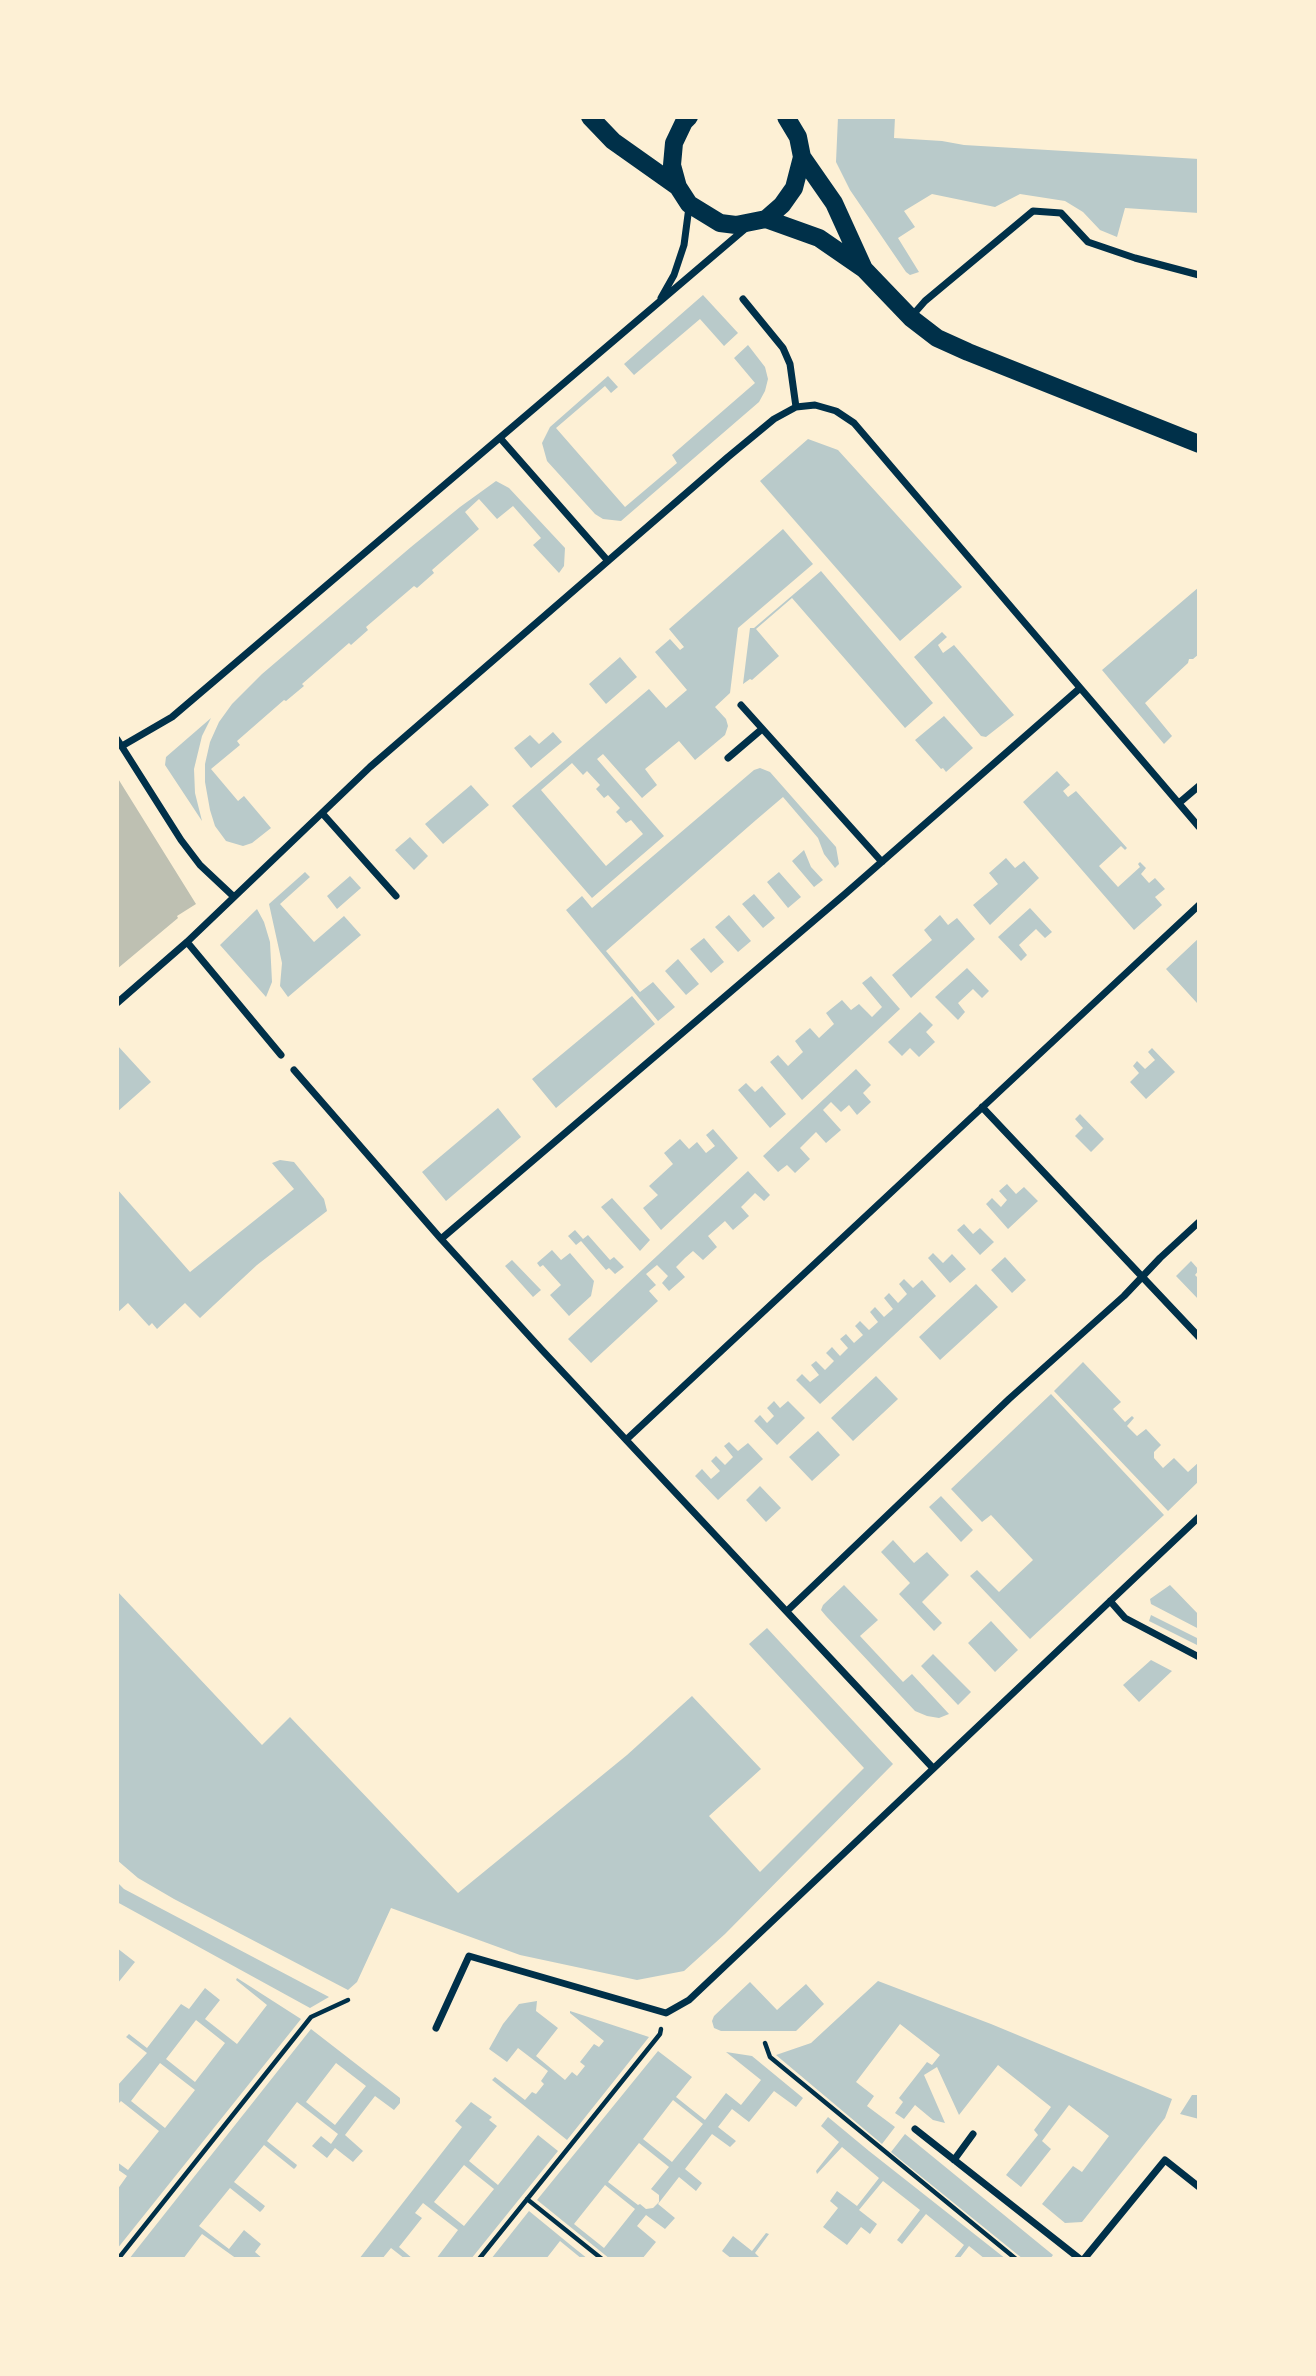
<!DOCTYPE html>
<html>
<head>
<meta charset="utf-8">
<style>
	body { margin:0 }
	#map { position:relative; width:1316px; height:2376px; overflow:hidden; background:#fdf0d5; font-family:"Archivo Narrow",sans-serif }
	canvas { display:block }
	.frame { position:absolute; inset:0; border:119px solid #fdf0d5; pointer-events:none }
</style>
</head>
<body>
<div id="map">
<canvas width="1316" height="2376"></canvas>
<div class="frame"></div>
</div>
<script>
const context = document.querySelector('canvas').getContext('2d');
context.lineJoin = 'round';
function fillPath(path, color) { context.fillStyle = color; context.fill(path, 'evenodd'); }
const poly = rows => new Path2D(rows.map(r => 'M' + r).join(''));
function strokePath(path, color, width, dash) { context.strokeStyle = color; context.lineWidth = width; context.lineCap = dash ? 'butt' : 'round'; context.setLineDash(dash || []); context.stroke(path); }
const green = poly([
	[838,117,895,117,894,138,942,141,964,145,1199,159,1199,213,1125,208,1117,237,1100,230,1083,212,1065,201,1020,194,995,207,932,194,904,211,915,227,898,238,919,272,910,275,906,272,850,190,836,162],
	[703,295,738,333,724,346,700,319,634,375,624,364],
	[748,345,765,367,768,379,765,391,759,402,621,521,603,519,595,514,547,461,542,443,550,427,608,376,618,387,611,393,605,386,556,428,625,507,677,463,672,455,755,383,734,358],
	[808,439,838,450,962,587,900,641,760,481],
	[496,481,509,488,565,548,564,566,559,573,533,545,541,538,513,506,497,519,479,499,465,512,479,529,432,570,434,573,417,588,414,586,366,627,368,630,351,645,349,643,302,684,304,686,286,701,284,700,237,741,240,745,211,769,238,801,244,796,271,828,252,843,243,846,226,841,215,826,210,810,205,782,205,764,210,742,219,722,232,704,262,674,411,547,460,507],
	[783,529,813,564,738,628,730,693,715,707,726,719,728,726,725,735,695,760,679,741,645,769,657,785,642,798,603,754,597,759,664,836,592,898,512,806,649,689,666,708,687,690,655,652,670,639,680,650,684,647,669,629],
	[572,763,583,775,587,771,600,785,596,789,604,798,608,795,620,808,616,812,626,823,631,820,643,834,606,866,541,790],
	[821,571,933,703,905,728,792,598,756,629,779,656,752,680,750,679,743,684,750,628,754,628],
	[1199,587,1199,654,1193,659,1189,659,1188,663,1145,703,1172,736,1164,744,1102,670],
	[942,632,947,637,938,645,943,653,954,645,1014,715,986,737,981,736,914,657],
	[620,657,637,677,606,704,589,684],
	[944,716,973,748,946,772,943,768,941,769,915,740],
	[211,718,202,736,194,769,195,793,202,821,165,765,166,757],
	[553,732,562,742,531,768,514,748,530,735,539,744],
	[760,768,770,772,836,847,839,864,835,868,824,854,818,838,783,797,756,820,606,951,640,992,653,982,675,1007,658,1021,566,910,582,896,592,908,754,770],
	[1057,771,1070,785,1063,791,1068,797,1076,791,1127,848,1125,850,1121,846,1099,866,1118,887,1140,867,1138,864,1140,862,1146,868,1141,874,1149,883,1155,878,1165,889,1155,897,1162,905,1134,930,1023,802],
	[471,785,489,805,443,844,425,824],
	[410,837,428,856,414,870,395,850],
	[804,850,811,867,823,880,814,887,792,861],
	[1006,858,1015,868,1024,861,1039,878,990,925,973,905,998,884,989,873],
	[305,872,310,877,280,904,314,942,344,916,361,935,288,997,280,986,282,963,269,904],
	[779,872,801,897,788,908,767,882],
	[350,876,361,888,337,909,327,896],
	[754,894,775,918,763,928,742,904],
	[1030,908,1052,932,1045,938,1036,929,1019,945,1027,955,1021,961,998,937],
	[257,909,264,922,270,942,272,982,266,997,220,945],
	[729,915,751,941,738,952,715,927],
	[940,915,948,925,957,918,975,939,911,998,892,975,932,940,924,930],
	[704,938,724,962,711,973,690,949],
	[1199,938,1199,1001,1197,1003,1166,969],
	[678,959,699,984,686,995,665,971],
	[967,968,989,991,982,998,973,989,958,1003,965,1012,958,1020,935,997],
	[871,976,900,1009,802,1100,770,1062,778,1055,788,1066,803,1052,795,1041,810,1028,819,1038,834,1024,826,1013,842,1000,851,1010,859,1004,872,1017,882,1007,862,983],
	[632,996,655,1024,556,1108,532,1079],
	[920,1012,933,1025,926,1032,935,1042,919,1057,910,1048,902,1056,888,1042],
	[117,1045,151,1082,117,1112],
	[1152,1048,1175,1072,1146,1099,1130,1082,1139,1073,1133,1066,1137,1061,1145,1069,1155,1060,1148,1052],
	[856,1069,871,1085,863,1093,871,1102,857,1115,849,1105,841,1112,831,1102,823,1110,841,1130,826,1143,816,1132,800,1148,810,1159,795,1173,787,1165,778,1172,763,1156],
	[746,1083,755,1092,762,1086,786,1114,770,1128,738,1090],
	[498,1108,521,1137,446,1201,422,1172],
	[1080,1114,1104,1139,1091,1152,1075,1136,1083,1128,1075,1119],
	[713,1129,738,1158,661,1230,643,1208,658,1195,649,1186,673,1164,664,1153,680,1139,689,1149,697,1142,706,1153,715,1146,706,1135],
	[280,1160,294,1162,324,1199,327,1211,257,1265,200,1318,185,1303,157,1329,152,1323,149,1326,128,1303,117,1313,117,1189,190,1272,294,1189,272,1163],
	[748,1171,770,1195,764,1201,755,1193,741,1207,749,1216,733,1230,725,1221,708,1236,717,1247,703,1260,693,1251,685,1258,676,1267,685,1277,669,1291,662,1283,668,1276,657,1265,646,1274,656,1285,649,1291,658,1301,591,1363,568,1339],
	[1007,1184,1016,1194,1024,1187,1038,1201,1008,1229,986,1204,992,1198,1001,1207,1007,1200,999,1191],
	[612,1198,650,1240,640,1251,601,1207],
	[964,1224,973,1234,980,1228,994,1242,980,1255,957,1230],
	[575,1230,583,1239,588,1235,610,1260,614,1257,624,1267,615,1274,609,1268,606,1270,581,1241,576,1245,568,1236],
	[552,1250,561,1260,570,1253,594,1281,591,1296,569,1316,550,1295,561,1285,543,1265,540,1267,537,1263],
	[933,1253,943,1263,952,1254,966,1269,950,1283,928,1258],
	[1005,1257,1026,1280,1012,1293,991,1270],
	[512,1260,541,1290,533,1297,505,1266],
	[1191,1261,1199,1270,1195,1275,1199,1279,1199,1300,1176,1276],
	[904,1279,913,1288,922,1280,936,1296,820,1404,796,1380,802,1374,810,1382,819,1375,811,1365,816,1361,825,1370,834,1361,826,1353,832,1347,840,1356,848,1348,840,1339,846,1334,854,1343,863,1335,855,1326,860,1321,869,1330,878,1322,870,1312,875,1307,884,1317,893,1309,884,1298,889,1293,898,1303,907,1294,899,1284],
	[976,1284,998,1307,940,1360,919,1337],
	[1083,1362,1121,1402,1113,1409,1125,1422,1132,1416,1134,1418,1127,1426,1137,1436,1146,1429,1161,1445,1154,1452,1154,1458,1163,1468,1174,1458,1188,1472,1199,1462,1199,1481,1168,1511,1054,1391],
	[876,1376,898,1399,853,1441,831,1418],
	[1051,1394,1164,1515,1030,1639,970,1576,977,1570,999,1592,1033,1560,991,1515,982,1522,951,1489],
	[774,1401,780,1408,788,1401,805,1418,777,1445,754,1421,760,1415,767,1423,774,1416,767,1408],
	[818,1431,840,1455,812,1481,789,1457],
	[729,1442,738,1451,748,1443,763,1459,718,1500,695,1476,702,1469,711,1479,720,1471,711,1461,716,1456,725,1465,733,1457,724,1446],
	[760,1486,781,1508,766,1522,746,1500],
	[941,1496,973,1530,961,1542,929,1507],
	[893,1540,914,1563,927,1552,949,1575,922,1602,942,1623,934,1631,899,1594,910,1583,881,1552],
	[844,1585,878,1620,860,1636,903,1682,912,1674,949,1714,939,1718,927,1716,915,1711,826,1616,821,1610,823,1605],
	[1170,1585,1199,1615,1199,1629,1151,1604,1150,1599],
	[117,1591,262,1745,290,1717,458,1893,627,1755,692,1696,761,1769,709,1816,760,1872,864,1768,749,1644,767,1628,893,1764,725,1934,684,1971,637,1980,520,1955,391,1908,357,1982,348,1990,174,1899,138,1878,117,1860],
	[1151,1615,1199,1639,1199,1646,1149,1621],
	[991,1621,1018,1650,995,1672,968,1643],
	[933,1654,971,1692,958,1705,921,1666],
	[1151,1660,1172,1671,1139,1702,1123,1685],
	[117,1882,124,1889,329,1997,310,2008,117,1902],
	[117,1948,135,1962,117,1984],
	[237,1978,301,2019,117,2249,117,2190,127,2176,117,2169,117,2162,128,2170,159,2131,121,2101,117,2105,117,2086,147,2053,126,2037,129,2034,147,2048,181,2004,189,2009,205,1988,220,2000,205,2019,237,2044,267,2005,236,1980],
	[196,2020,225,2043,195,2082,166,2059],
	[160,2063,195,2090,165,2128,131,2101],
	[878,1981,991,2024,1172,2099,1165,2118,1082,2222,1065,2223,1042,2204,1073,2166,1082,2172,1109,2136,1069,2105,1042,2141,1051,2149,1021,2187,1006,2175,1038,2135,1034,2130,1051,2107,998,2065,959,2115,937,2067,924,2075,945,2123,933,2120,915,2105,904,2119,895,2113,903,2102,899,2098,927,2062,932,2065,940,2055,900,2024,856,2082,874,2096,867,2106,895,2127,882,2144,776,2055,811,2043],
	[750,1982,777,2010,806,1984,824,2004,796,2031,721,2031,714,2028,712,2021,714,2016],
	[537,2001,536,2011,558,2028,536,2056,565,2080,572,2072,577,2076,585,2066,580,2062,594,2044,599,2047,604,2041,570,2013,570,2011,649,2037,567,2140,492,2080,495,2077,525,2100,532,2092,536,2094,544,2084,541,2081,548,2071,518,2048,507,2062,489,2049,503,2024,519,2004],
	[311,2029,400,2098,400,2103,394,2110,375,2096,345,2135,363,2151,353,2162,335,2148,327,2158,312,2146,321,2136,331,2144,338,2134,297,2102,267,2141,297,2165,296,2167,294,2169,264,2145,234,2182,265,2206,263,2209,260,2212,230,2188,199,2226,229,2249,244,2230,261,2244,255,2252,263,2259,237,2259,202,2234,183,2259,129,2259],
	[336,2063,366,2086,335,2125,306,2102],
	[658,2051,692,2077,676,2097,705,2120,726,2093,741,2105,761,2080,726,2052,752,2056,803,2098,796,2107,774,2091,749,2122,732,2109,718,2127,736,2141,730,2147,712,2134,685,2169,702,2183,696,2191,679,2177,658,2204,675,2218,665,2229,646,2215,637,2226,656,2242,642,2259,610,2259,537,2200],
	[673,2100,703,2124,672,2162,643,2139],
	[639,2143,669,2167,651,2189,659,2195,659,2202,653,2208,646,2209,640,2204,638,2205,608,2182],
	[605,2185,635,2209,604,2248,574,2224],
	[1192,2095,1199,2095,1199,2119,1180,2114],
	[471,2102,492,2117,489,2120,497,2126,469,2161,498,2185,538,2135,558,2151,471,2259,436,2259,458,2230,423,2203,415,2213,422,2218,399,2247,413,2259,405,2259,391,2248,382,2259,359,2259,462,2127,455,2121],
	[464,2165,494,2189,464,2226,434,2202],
	[828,2117,869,2151,1006,2259,985,2259,969,2246,959,2259,953,2259,964,2245,926,2214,902,2244,897,2240,920,2210,883,2181,859,2210,877,2224,870,2234,861,2227,847,2245,823,2227,838,2208,830,2201,837,2191,857,2206,879,2178,842,2147,817,2174,816,2171,839,2142,821,2126],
	[905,2134,1053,2255,1050,2259,1023,2259,891,2152],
	[529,2211,573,2247,588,2259,582,2259,560,2241,546,2259,491,2259],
	[766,2233,769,2234,755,2253,761,2259,732,2259,722,2251,733,2236,752,2251]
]);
const building = poly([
	[117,777,196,904,177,916,178,918,117,969]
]);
const path = poly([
	[765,2043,770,2057,1016,2259],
	[527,2199,602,2259],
	[118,2259,311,2017,348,2000],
	[479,2259,660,2034,661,2029]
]);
const minor = poly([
	[661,298,674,275,684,245,689,207],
	[743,299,783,348,790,364,796,407],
	[911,317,925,301,1033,211,1061,213,1088,242,1135,258,1199,275],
	[500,438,608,561],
	[741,705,882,862],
	[117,739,181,840,200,865,233,896],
	[122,746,172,717,746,228],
	[728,758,762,729],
	[1179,803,1199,786],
	[322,813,396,896],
	[187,942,281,1055],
	[117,1003,187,942,370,767,728,457,774,419,796,407,815,405,836,411,854,423,1199,827],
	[294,1070,441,1239,542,1350,932,1767],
	[982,1107,1199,1337],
	[441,1239,845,894,1079,689],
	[627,1439,1199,905],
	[1110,1601,1125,1618,1199,1657],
	[787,1611,1009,1399,1124,1296,1160,1258,1199,1222],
	[436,2028,469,1956,666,2013,689,2000,1199,1517],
	[915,2129,1080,2259],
	[954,2160,973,2134],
	[1084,2259,1165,2160,1199,2187]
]);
const primary = poly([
	[590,117,613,141,678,187],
	[689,117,684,122,674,143,672,165,678,187,689,204,720,223,736,225,766,219,782,205,794,188,802,157,798,137,786,117],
	[802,157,834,203,864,269],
	[766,219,819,238,864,269,911,318,937,338,968,352,1199,444]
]);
fillPath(green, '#b9caca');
fillPath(building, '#bec0b2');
strokePath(path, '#003049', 4.5);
strokePath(minor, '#003049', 7);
strokePath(primary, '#003049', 18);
</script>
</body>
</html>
